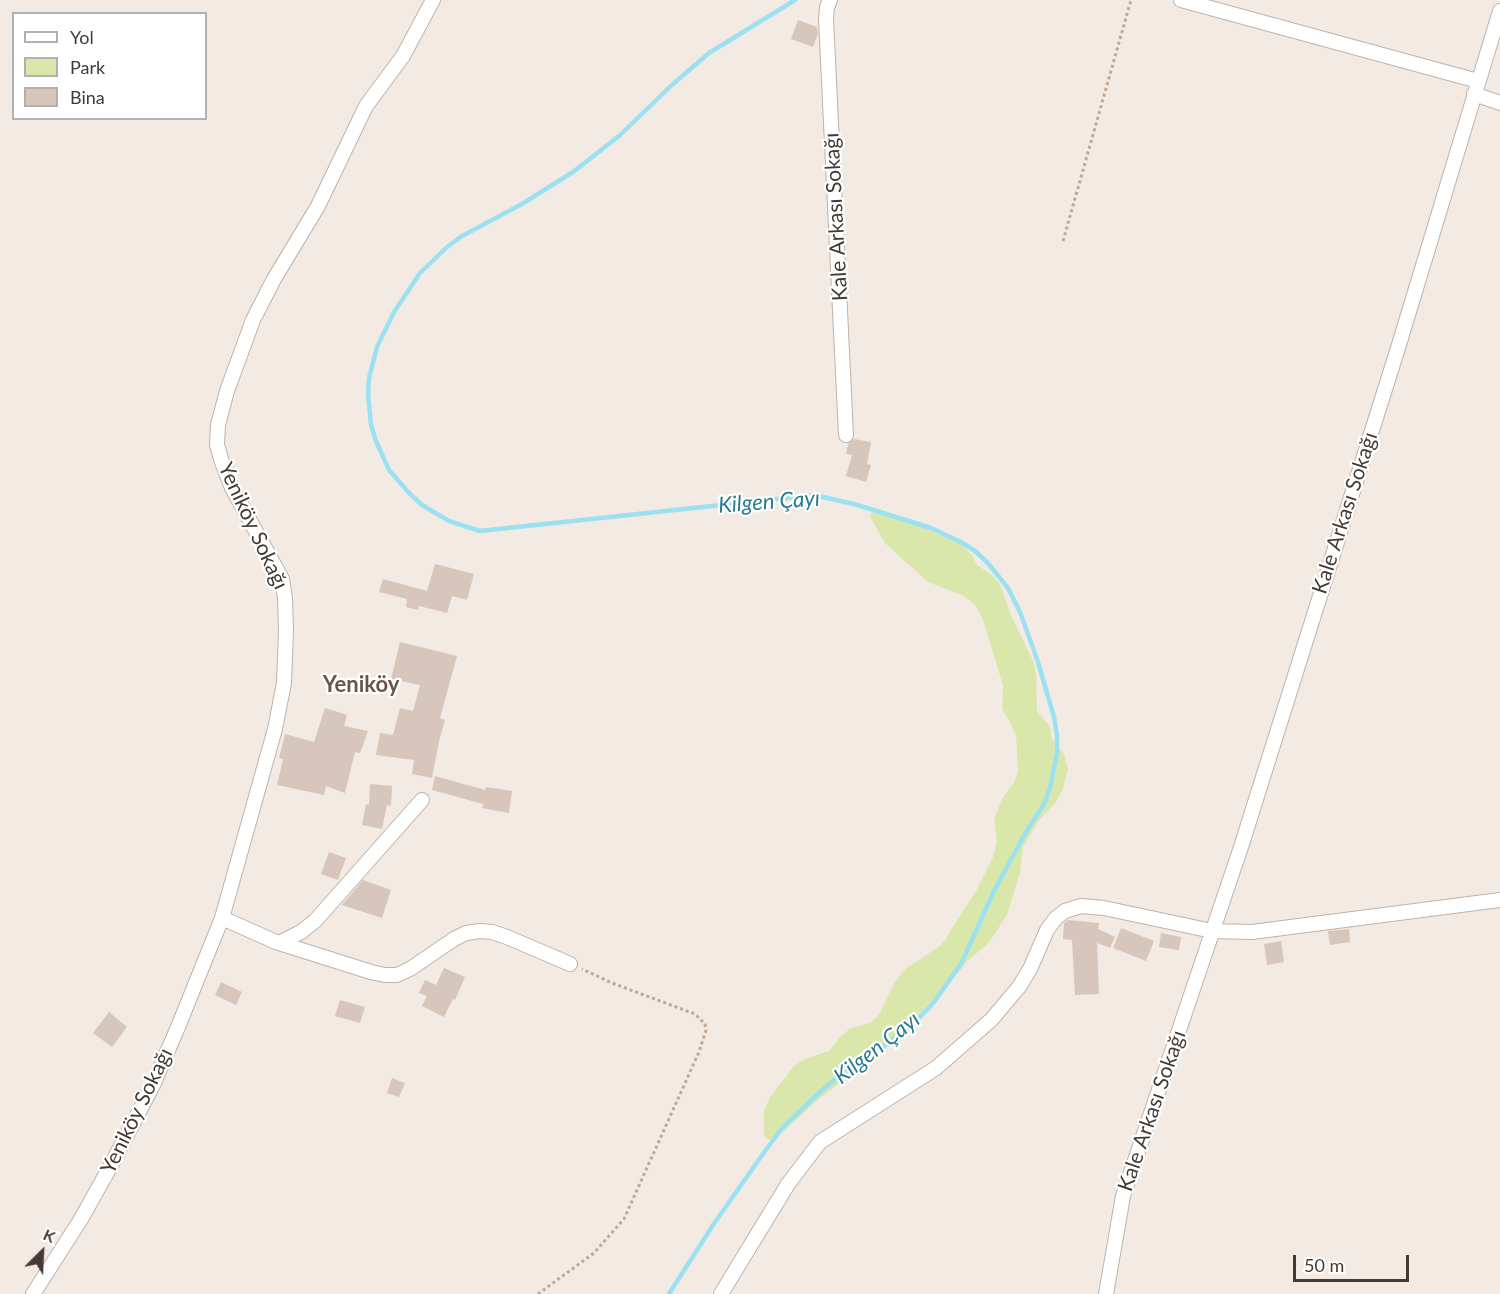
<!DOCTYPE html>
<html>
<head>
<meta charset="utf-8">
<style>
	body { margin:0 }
	#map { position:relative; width:1500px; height:1294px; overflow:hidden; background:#f2eae3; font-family:Lato,sans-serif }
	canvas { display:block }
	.legend { position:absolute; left:12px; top:12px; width:195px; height:108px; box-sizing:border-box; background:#fff; border:2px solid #b4b0ad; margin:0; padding:8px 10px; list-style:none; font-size:18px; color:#443a33 }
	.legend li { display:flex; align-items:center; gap:12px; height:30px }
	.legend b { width:30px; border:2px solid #b4b0ad }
	.north { position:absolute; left:12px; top:1222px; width:60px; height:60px; -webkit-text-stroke:4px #fff; paint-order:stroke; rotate:24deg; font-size:16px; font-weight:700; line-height:24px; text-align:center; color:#443a33 }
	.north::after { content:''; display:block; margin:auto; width:21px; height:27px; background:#443a33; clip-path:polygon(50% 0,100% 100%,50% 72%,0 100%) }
	.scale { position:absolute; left:1293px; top:1255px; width:116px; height:27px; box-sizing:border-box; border:3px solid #443a33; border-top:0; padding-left:8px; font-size:18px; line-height:21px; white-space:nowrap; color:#443a33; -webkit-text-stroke:4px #fff; paint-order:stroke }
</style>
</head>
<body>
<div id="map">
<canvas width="1500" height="1294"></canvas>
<ul class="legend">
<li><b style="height:8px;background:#fff"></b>Yol</li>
<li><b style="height:16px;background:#d9e8aa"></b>Park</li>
<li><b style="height:16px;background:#d7c6bb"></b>Bina</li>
</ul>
<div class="north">K</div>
<div class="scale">50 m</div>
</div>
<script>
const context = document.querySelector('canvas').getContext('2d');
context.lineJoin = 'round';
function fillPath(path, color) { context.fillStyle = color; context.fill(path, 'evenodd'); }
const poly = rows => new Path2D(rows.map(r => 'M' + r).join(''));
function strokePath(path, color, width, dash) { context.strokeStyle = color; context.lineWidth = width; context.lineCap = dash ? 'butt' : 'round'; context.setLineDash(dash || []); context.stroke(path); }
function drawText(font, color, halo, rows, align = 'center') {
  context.font = font + ' Lato,sans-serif'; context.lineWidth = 4.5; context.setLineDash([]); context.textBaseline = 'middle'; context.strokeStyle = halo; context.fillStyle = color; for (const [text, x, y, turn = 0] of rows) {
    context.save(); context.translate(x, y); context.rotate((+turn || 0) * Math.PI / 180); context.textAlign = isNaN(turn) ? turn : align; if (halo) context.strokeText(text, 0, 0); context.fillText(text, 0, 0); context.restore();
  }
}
const green = poly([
	[880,509,960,543,972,555,977,565,993,576,999,583,1011,615,1034,663,1036,675,1037,711,1050,727,1051,738,1064,754,1068,769,1063,788,1056,802,1040,819,1023,847,1020,873,1007,915,988,944,968,960,952,980,918,1015,903,1026,882,1050,814,1103,782,1133,774,1139,768,1140,764,1135,764,1111,770,1097,794,1066,805,1059,829,1051,841,1036,851,1028,870,1023,879,1015,894,984,905,969,937,948,945,941,950,931,976,891,993,857,997,841,994,819,1002,799,1015,781,1018,770,1016,736,1009,720,1002,709,1003,685,983,620,976,606,964,596,928,582,885,543,870,517,872,511]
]);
const stream = poly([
	[669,1294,713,1225,765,1151,783,1127,820,1092,839,1076,882,1048,918,1019,934,1002,961,964,994,891,1026,832,1044,804,1050,788,1057,753,1057,735,1054,717,1038,662,1020,612,1008,588,987,562,975,551,961,542,931,528,854,504,814,495,480,531,449,521,422,505,410,494,389,470,376,441,371,425,368,394,369,378,377,347,394,312,420,273,447,247,462,236,522,204,573,172,619,136,673,84,709,53,795,0]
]);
const building = poly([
	[798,20,817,27,818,34,813,47,791,39],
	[854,439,871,442,867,464,871,465,866,482,846,476,852,455,846,454,848,444],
	[435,564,474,574,467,600,452,596,447,613,419,606,418,610,406,607,407,599,379,592,383,579,427,591],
	[400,642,457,656,440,718,445,720,439,741,432,778,412,774,414,760,376,755,380,733,393,735,400,708,413,711,420,685,391,679],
	[325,708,347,715,344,726,368,731,360,753,355,752,345,793,326,786,324,795,277,785,283,759,279,758,285,734,314,742],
	[435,776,485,790,486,787,512,791,509,813,482,808,483,804,432,790],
	[370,784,392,786,391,806,387,805,382,829,362,825,366,804,369,805],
	[329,852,346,858,338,880,321,874],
	[363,880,391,890,382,918,342,905],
	[1068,920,1099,923,1098,929,1115,937,1110,948,1097,943,1099,994,1075,995,1072,940,1063,939,1064,923],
	[1121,928,1154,941,1146,961,1113,948],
	[1349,929,1350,942,1330,945,1328,931],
	[1161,933,1181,937,1179,950,1159,947],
	[1281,941,1284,962,1267,965,1264,944],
	[444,968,465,977,455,1000,453,999,444,1017,422,1006,427,996,419,993,425,980,436,985],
	[221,982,242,992,236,1005,215,995],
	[340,1000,365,1007,360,1023,335,1016],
	[109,1012,127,1027,112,1047,93,1033],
	[392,1078,405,1083,399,1097,387,1093]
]);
const path = poly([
	[1063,241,1131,0],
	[538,1294,594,1253,624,1219,699,1052,706,1030,705,1024,695,1014,612,983,582,969]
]);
const street = poly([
	[830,0,827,7,826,19,846,435],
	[1181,0,1478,81],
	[1474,94,1500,103],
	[222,918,276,942,371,972,385,975,397,975,410,969,454,939,466,933,480,931,492,932,507,937,570,964],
	[279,943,301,932,315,921,422,800],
	[33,1294,81,1219,109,1169,153,1085,178,1027,222,918,275,729,284,683,286,630,285,598,282,579,232,488,222,462,217,445,218,425,227,391,253,320,274,279,318,206,366,106,403,56,433,0],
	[721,1294,788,1184,820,1142,936,1068,991,1020,1019,987,1030,969,1047,930,1056,918,1065,911,1081,906,1104,908,1212,931,1252,932,1500,900],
	[1106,1294,1123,1196,1241,847,1398,348,1500,11]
]);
const streetNames = [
	["Kale Arkası Sokağı",836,217,-93],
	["Kale Arkası Sokağı",1345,513,-72],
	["Yeniköy Sokağı",253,526,65],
	["Yeniköy Sokağı",137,1111,-64],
	["Kale Arkası Sokağı",1152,1111,-71]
];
const waterNames = [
	["Kilgen Çayı",769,502,-4],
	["Kilgen Çayı",877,1048,-38]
];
const neighbourhoodNames = [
	["Yeniköy",361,685]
];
fillPath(green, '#d9e8aa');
strokePath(stream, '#9ce1f1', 4.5);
fillPath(building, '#d7c6bb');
strokePath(street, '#c0b3a8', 16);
strokePath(path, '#bfa896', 3, [3, 3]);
strokePath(street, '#fff', 14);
drawText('21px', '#443a33', '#fff', streetNames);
drawText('italic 22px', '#257b91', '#fff', waterNames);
drawText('bold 22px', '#67554a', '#fff', neighbourhoodNames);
</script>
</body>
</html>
